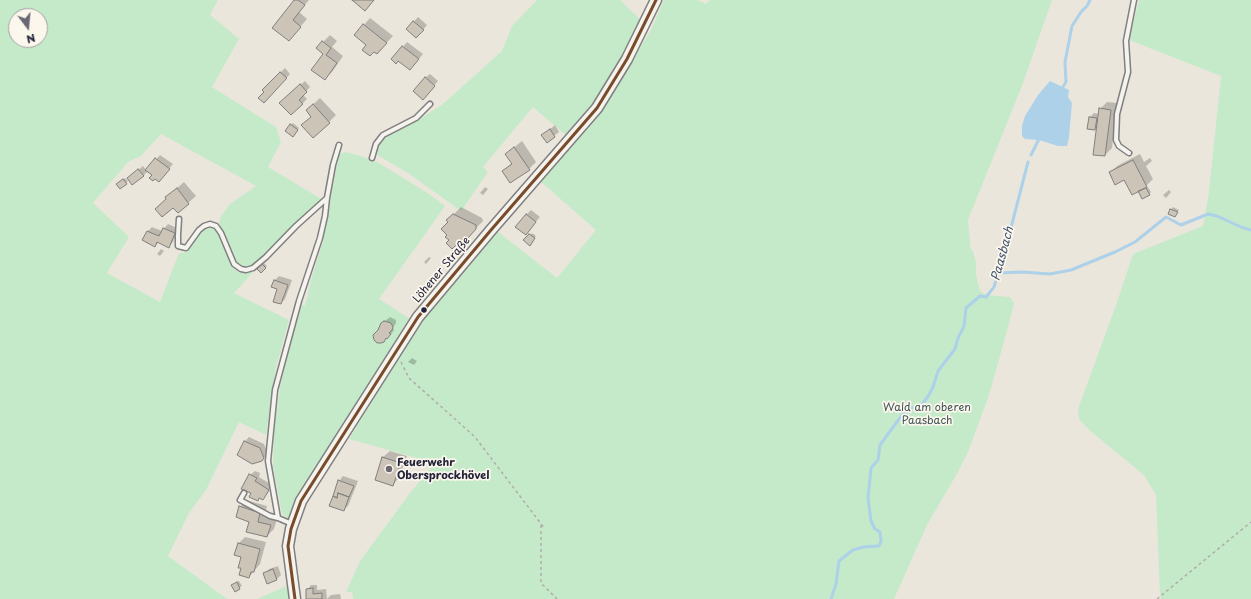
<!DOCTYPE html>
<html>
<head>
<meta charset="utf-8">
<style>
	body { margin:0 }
	#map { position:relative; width:1251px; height:599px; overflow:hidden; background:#ebe6dc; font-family:"Playpen Sans",sans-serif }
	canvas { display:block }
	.north { position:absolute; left:8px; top:8px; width:40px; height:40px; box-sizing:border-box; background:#fbf7ec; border:1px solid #a4a2a5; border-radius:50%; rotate:164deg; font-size:11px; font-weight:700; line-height:16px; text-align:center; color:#22223b }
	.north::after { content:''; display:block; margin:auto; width:14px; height:18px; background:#686773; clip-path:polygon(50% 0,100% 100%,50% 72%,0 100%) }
</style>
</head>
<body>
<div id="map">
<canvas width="1251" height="599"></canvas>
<div class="north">N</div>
</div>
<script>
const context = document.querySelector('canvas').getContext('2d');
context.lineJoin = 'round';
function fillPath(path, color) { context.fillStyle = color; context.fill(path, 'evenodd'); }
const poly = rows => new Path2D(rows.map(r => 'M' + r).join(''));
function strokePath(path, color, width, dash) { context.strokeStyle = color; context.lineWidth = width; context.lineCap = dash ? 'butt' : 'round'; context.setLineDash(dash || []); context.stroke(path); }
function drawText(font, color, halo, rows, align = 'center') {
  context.font = font + ' "Playpen Sans",sans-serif'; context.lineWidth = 3.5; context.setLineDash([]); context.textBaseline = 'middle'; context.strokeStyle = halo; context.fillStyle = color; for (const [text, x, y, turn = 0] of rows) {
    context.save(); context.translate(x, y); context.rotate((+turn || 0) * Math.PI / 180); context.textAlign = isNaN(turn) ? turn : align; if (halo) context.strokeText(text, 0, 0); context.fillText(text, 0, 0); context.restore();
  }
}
const green = poly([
	[0,0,218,0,210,15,239,39,212,87,276,127,281,142,268,167,323,200,311,210,275,247,252,266,242,267,236,263,231,251,219,223,220,218,230,204,256,186,161,134,141,156,128,162,93,203,129,237,107,273,160,302,179,253,185,253,199,232,206,228,215,228,221,237,232,264,239,273,254,271,234,293,289,320,276,367,266,435,239,422,206,490,189,513,168,556,227,599,0,599],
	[16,16,40,16,40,40,16,40],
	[537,0,620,0,641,20,622,58,593,105,568,137,533,107,483,167,488,172,461,211,408,173,379,156,376,153,378,145,387,136,415,122,443,104,502,51,512,26],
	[664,0,698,0,706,4,710,0,1052,0,1023,83,968,220,971,250,972,249,976,262,976,275,980,291,987,295,1010,297,1014,303,1009,324,989,395,968,452,958,472,927,525,894,599,353,599,352,592,346,592,360,561,410,493,435,463,349,439,419,324,437,300,497,231,557,278,596,230,540,181,600,111,651,30],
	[1139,0,1251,0,1251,599,1161,599,1160,594,1156,495,1144,475,1089,430,1079,419,1078,409,1116,305,1133,254,1203,226,1209,192,1221,76,1129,40],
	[345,152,361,156,379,163,426,192,445,206,379,299,412,320,376,373,345,423,290,520,282,514,273,467,274,429,280,388,290,343,302,305,305,306,311,280,323,241,339,154],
	[289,585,290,599,257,599]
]);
const water = poly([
	[1050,81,1069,90,1068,97,1072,103,1069,137,1067,146,1058,146,1039,140,1025,139,1022,136,1022,126,1025,116,1038,95]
]);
const shadow = poly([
	[296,0,309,0,299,12,307,19,289,40],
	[418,17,427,25,421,32,407,29],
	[370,18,393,36,377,53,356,34],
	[330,35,337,41,332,47,343,56,332,72,325,78,323,42],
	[407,42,423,54,414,65,403,47],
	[285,68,290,74,264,102,266,92,263,90],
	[430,74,438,81,427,94,425,78],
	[305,81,310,87,303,95,307,99,302,104,285,98],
	[320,98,336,115,329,122,312,116,307,110],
	[1107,102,1117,103,1112,148,1105,155,1094,154,1098,126,1094,129,1088,128,1090,117,1094,113,1100,114,1100,109],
	[293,123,299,128,295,134,291,125],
	[555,125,559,132,547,141,543,135],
	[522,141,536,162,529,169,503,171,512,163,506,154],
	[1140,154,1144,162,1150,158,1152,161,1146,166,1153,179,1147,185,1132,193,1125,179,1110,173,1117,166],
	[160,155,173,164,159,181,148,171,143,176,128,178,143,166,146,170],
	[125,178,128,181,126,183,120,182],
	[184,182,196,196,178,212,167,197],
	[485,187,488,189,483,195,480,193],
	[1148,187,1151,192,1149,194,1140,192],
	[1169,190,1171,192,1166,198,1163,195],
	[461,207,482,218,483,221,468,236,466,235,450,240,449,222,448,220],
	[1173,207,1179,210,1175,216,1169,213],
	[531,210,540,217,530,229,526,215],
	[168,224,179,229,173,242,168,247,159,242,155,246,144,240,148,231,152,227,162,231],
	[532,233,536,236,532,242,525,240],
	[161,249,164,251,160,256,157,254],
	[429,257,431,258,426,264,424,262],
	[264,263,267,266,261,272,258,269],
	[279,276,292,280,285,299,281,303,278,288,274,281],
	[390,317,396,320,396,323,393,328,394,330,392,333,382,342,378,331,381,324],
	[412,358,417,361,414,365,408,362],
	[249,437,264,444,268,453,262,460,244,442],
	[390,451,407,456,399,478,393,484,383,457],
	[255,471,260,473,259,477,272,485,267,494,263,498,250,475],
	[343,476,358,481,348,506,343,510,339,481],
	[246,500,267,506,265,515,277,519,274,529,267,536,240,507],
	[245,537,266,542,260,564,249,577,238,544],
	[278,566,281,575,277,579,268,583,264,574,269,569],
	[239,581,242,586,235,590,233,585],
	[311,585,317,585,317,590,326,589,327,599,307,599,307,590],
	[340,594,341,599,327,599,331,595]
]);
const stream = poly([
	[1061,90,1066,82,1065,62,1072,26,1081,12,1087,6,1090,0],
	[1031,155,1040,137],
	[998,273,1022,272,1050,274,1071,270,1115,252,1135,242,1166,217,1181,225,1208,214,1217,216,1241,227,1251,230],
	[831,599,836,584,839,561,853,550,863,547,879,546,881,541,880,532,875,529,871,521,868,498,871,468,878,460,880,445,902,415,910,409,923,403,929,395,933,387,938,371,955,349,958,338,964,326,966,308,980,296,986,297,994,287,1006,247,1028,162]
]);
const building = poly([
	[294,0,298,0,305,5,293,20,301,27,289,41,272,28,294,0],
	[352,0,374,0,365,11,352,0],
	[413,21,424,30,416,38,406,29,413,21],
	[363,24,387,43,377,54,374,52,370,56,362,50,366,45,354,35,363,24],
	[322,41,331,48,326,55,337,63,325,80,311,70,323,54,316,48,322,41],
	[402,46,419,59,410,70,398,61,396,64,391,59,402,46],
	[280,72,287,78,264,103,258,98,264,92,262,90,280,72],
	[425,77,435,86,423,100,413,91,425,77],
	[300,84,307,92,299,100,303,104,291,115,279,103,300,84],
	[313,104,330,123,313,138,301,125,311,117,306,110,313,104],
	[1099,108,1111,110,1105,156,1093,155,1099,108],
	[1089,117,1097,118,1095,130,1087,129,1089,117],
	[290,124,298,130,293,137,285,131,290,124],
	[550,129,555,137,547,143,541,135,550,129],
	[514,147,530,170,510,183,502,171,512,164,505,154,514,147],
	[155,158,170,169,159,182,155,179,153,181,149,178,152,175,145,170,155,158],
	[1133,160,1147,187,1132,195,1124,180,1115,185,1109,172,1133,160],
	[138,169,144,176,132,185,127,178,138,169],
	[123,179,127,184,120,189,116,184,123,179],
	[177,188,189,204,178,213,173,208,162,217,155,209,166,199,165,197,177,188],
	[1146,188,1150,195,1142,199,1138,191,1146,188],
	[1170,209,1178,212,1175,217,1168,214,1170,209],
	[453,214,476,225,476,229,468,238,466,236,452,249,446,243,449,240,445,237,447,235,441,229,448,222,446,220,453,214],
	[526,214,536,222,526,235,515,227,526,214],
	[163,228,175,233,169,248,157,242,155,247,142,240,147,231,159,236,163,228],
	[529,234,535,238,530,246,523,240,529,234],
	[262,264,266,268,261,273,257,269,262,264],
	[274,280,288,285,281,304,273,302,277,289,271,287,274,280],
	[384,321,391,323,393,327,392,330,389,333,391,334,387,339,386,338,384,342,381,343,377,343,374,340,373,335,378,330,381,323,384,321],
	[244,441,260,448,264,458,262,461,252,464,237,455,244,441],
	[382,457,401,463,393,486,375,480,382,457],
	[249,474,257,478,255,481,269,490,263,500,259,498,258,501,249,497,251,493,241,489,249,474],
	[338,480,354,486,349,497,338,493,337,498,333,496,338,480],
	[338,493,349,497,344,511,329,506,333,496,337,498,338,493],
	[239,506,260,513,258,522,271,525,267,537,246,532,249,522,236,517,239,506],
	[238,543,260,549,254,572,251,572,249,578,239,575,241,568,238,568,241,557,234,555,238,543],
	[273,569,277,580,267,584,263,573,273,569],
	[237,582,240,589,235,592,231,585,237,582],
	[313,588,313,594,322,593,322,599,306,599,306,589,313,588]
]);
const path = poly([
	[401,362,409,378,475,437,545,529],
	[541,525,541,583,557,599],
	[1157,599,1251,522]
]);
const service = poly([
	[1129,153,1119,146,1116,140,1117,114,1128,72,1126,41,1134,0],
	[372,158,376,144,383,135,416,118,430,104],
	[179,219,178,235,178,246,186,248,199,230,204,226,210,224,216,226,221,233,234,264,241,269,246,270,253,268,266,257,296,226,327,198,333,165,339,145],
	[244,493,240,500,270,516,278,518],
	[292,524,278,518,268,461,275,390,299,301,320,238,325,216,327,198]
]);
const tertiary = poly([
	[295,599,288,546,291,529,301,501,418,317,491,230,597,108,627,59,656,0]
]);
const bus1 = poly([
	[295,599,288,546,291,529,301,501,418,317,491,230,597,108,627,59,656,0]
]);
const markers = [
	[424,310,3.5,"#22223b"],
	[389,469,4,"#686773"]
];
const streetNames = [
	["Löhener Straße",442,270,-50]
];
const parkNames = [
	["Wald am oberen",927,408],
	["Paasbach",927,421]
];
const poiNames = [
	["Feuerwehr",397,463],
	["Obersprockhövel",397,476]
];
const waterNames = [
	["Paasbach",1003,254,-75]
];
fillPath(green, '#c5eac9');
fillPath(water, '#acd1e9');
fillPath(shadow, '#0003');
strokePath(stream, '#acd1e9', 3);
fillPath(building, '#ccc4b7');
strokePath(building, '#817f7f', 1);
strokePath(service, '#817f7f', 7);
strokePath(tertiary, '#817f7f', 13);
strokePath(path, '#afadac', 1.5, [3, 3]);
strokePath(service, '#f4f3ee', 4);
strokePath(tertiary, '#f4f3ee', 10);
strokePath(bus1, '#7a4b2a', 3);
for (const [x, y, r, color] of markers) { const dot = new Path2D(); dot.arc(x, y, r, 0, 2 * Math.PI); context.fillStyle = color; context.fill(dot); strokePath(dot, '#fbf7ec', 1.5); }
drawText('11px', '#22223b', '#fbf7ec', streetNames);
drawText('11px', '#43555a', '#fbf7ec', parkNames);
drawText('bold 11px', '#22223b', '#fbf7ec', poiNames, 'left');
drawText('italic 12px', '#435471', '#fbf7ec', waterNames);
</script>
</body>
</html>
